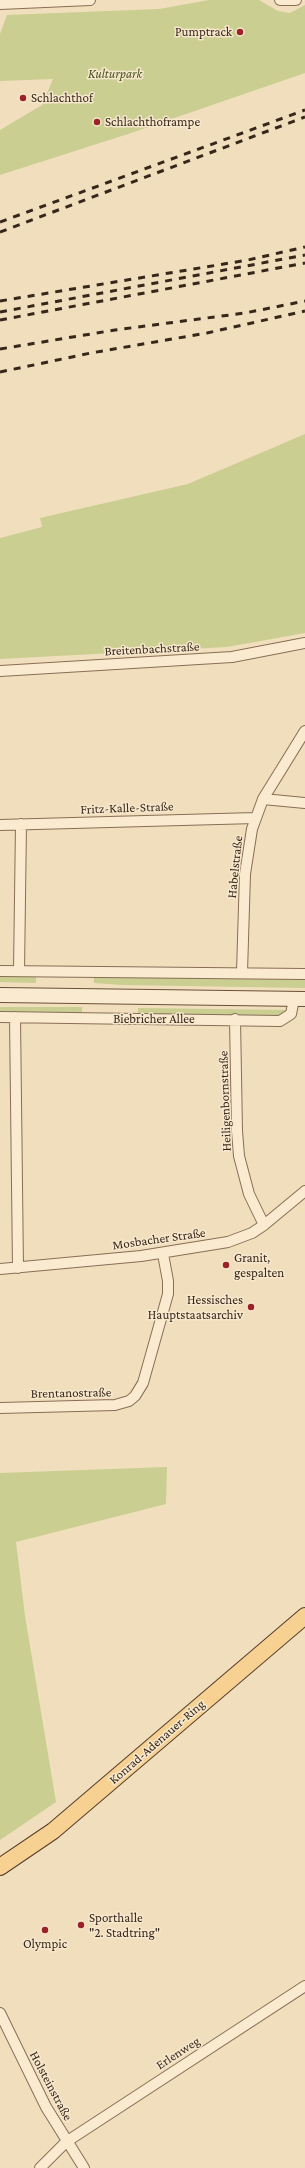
<!DOCTYPE html>
<html>
<head>
<meta charset="utf-8">
<style>
	body { margin:0 }
	canvas { display:block; background:#f0debd }
</style>
</head>
<body>
<canvas width="305" height="2168"></canvas>
<script>
const context = document.querySelector('canvas').getContext('2d');
context.lineJoin = 'round';
function fillPath(path, color) { context.fillStyle = color; context.fill(path, 'evenodd'); }
const poly = rows => new Path2D(rows.map(r => 'M' + r).join(''));
function strokePath(path, color, width, dash) { context.strokeStyle = color; context.lineWidth = width; context.lineCap = dash ? 'butt' : 'round'; context.setLineDash(dash || []); context.stroke(path); }
function drawText(font, color, halo, rows, align = 'center') {
  context.font = font + ' "Crimson Pro",serif'; context.lineWidth = 3; context.setLineDash([]); context.textBaseline = 'middle'; context.strokeStyle = halo; context.fillStyle = color; for (const [text, x, y, turn = 0] of rows) {
    context.save(); context.translate(x, y); context.rotate((+turn || 0) * Math.PI / 180); context.textAlign = isNaN(turn) ? turn : align; if (halo) context.strokeText(text, 0, 0); context.fillText(text, 0, 0); context.restore();
  }
}
const green = poly([
	[209,0,259,0,278,11,290,13,305,5,305,73,128,134,0,175,0,130,42,105,53,79,0,81,0,34,7,15,159,9],
	[305,434,305,633,227,647,0,659,0,538,42,527,40,518,188,484],
	[0,974,36,974,36,983,0,982],
	[94,975,305,979,305,988,123,985,94,983],
	[0,1007,82,1007,82,1014,0,1013],
	[138,1008,288,1010,281,1017,138,1014],
	[167,1467,166,1504,16,1542,25,1616,56,1802,0,1840,0,1473]
]);
const minor = poly([
	[280,0,296,0],
	[0,4,90,0],
	[0,671,232,657,305,643],
	[263,799,305,803],
	[0,825,255,818],
	[0,971,305,974],
	[19,971,21,824],
	[242,972,245,874,252,829,263,799,305,731],
	[0,1017,280,1021,291,1014,294,999],
	[15,1017,18,1268],
	[235,1019,237,1131,239,1156,249,1194,264,1225],
	[0,1269,141,1256,228,1242,252,1233,264,1225,305,1191],
	[0,1408,115,1405,129,1401,135,1396,143,1383,168,1294,168,1281,163,1254],
	[0,2013,46,2107,84,2168],
	[40,2168,66,2142,305,1986]
]);
const secondary = poly([
	[0,995,305,999]
]);
const primary = poly([
	[0,1867,53,1831,305,1616]
]);
const rail = poly([
	[0,222,305,110],
	[0,232,305,117],
	[0,301,248,260,305,247],
	[0,312,305,255],
	[0,320,305,263],
	[0,349,115,330,245,313,305,301],
	[0,372,91,353,207,333,305,311]
]);
const markers = [
	[240,32,4,"#9a232a"],
	[23,98,4,"#9a232a"],
	[97,122,4,"#9a232a"],
	[226,1265,4,"#9a232a"],
	[251,1307,4,"#9a232a"],
	[81,1925,4,"#9a232a"],
	[45,1930,4,"#9a232a"]
];
const poiNames = [
	["Pumptrack",232,32,"right"],
	["Schlachthof",31,98],
	["Schlachthoframpe",105,122],
	["Granit,",234,1258],
	["gespalten",234,1273],
	["Hessisches",243,1300,"right"],
	["Hauptstaatsarchiv",243,1315,"right"],
	["Sporthalle",89,1918],
	["\"2. Stadtring\"",89,1933],
	["Olympic",45,1944,"center"]
];
const parkNames = [
	["Kulturpark",115,74]
];
const streetNames = [
	["Breitenbachstraße",152,649,-3],
	["Fritz-Kalle-Straße",127,808,-2],
	["Habelstraße",235,867,-84],
	["Biebricher Allee",154,1019],
	["Heiligenbornstraße",225,1101,-92],
	["Mosbacher Straße",159,1239,-8],
	["Brentanostraße",71,1393,-1],
	["Konrad-Adenauer-Ring",157,1742,-41],
	["Erlenweg",178,2053,-33],
	["Holsteinstraße",51,2086,62]
];
fillPath(green, '#cace91');
strokePath(minor, '#886e55', 12);
strokePath(secondary, '#6a4f39', 16);
strokePath(primary, '#553c2a', 18);
strokePath(minor, '#faebd0', 10);
strokePath(secondary, '#faebd0', 14);
strokePath(primary, '#f6d192', 16);
strokePath(rail, '#37271b', 3, [7, 7]);
for (const [x, y, r, color] of markers) { const dot = new Path2D(); dot.arc(x, y, r, 0, 2 * Math.PI); context.fillStyle = color; context.fill(dot); strokePath(dot, '#f7e8cd', 1.5); }
drawText('13px', '#37271b', '#f7e8cd', poiNames, 'left');
drawText('italic 13px', '#4a5421', '#f7e8cd', parkNames);
drawText('13px', '#37271b', '#f7e8cd', streetNames);
</script>
</body>
</html>
